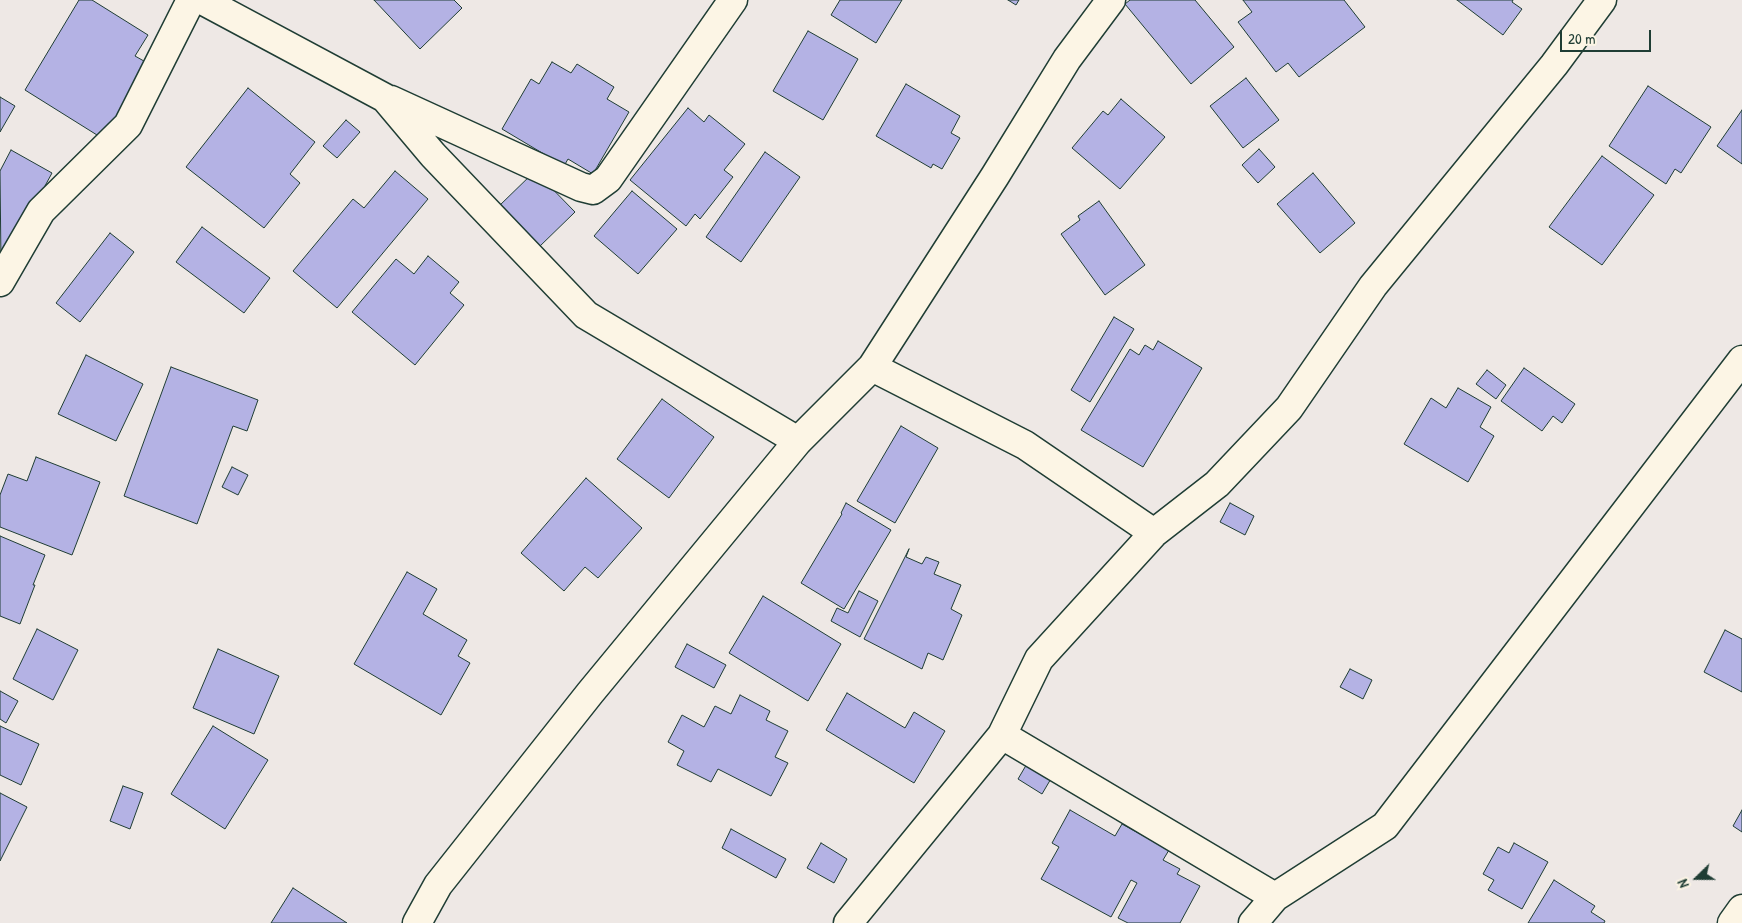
<!DOCTYPE html>
<html>
<head>
<meta charset="utf-8">
<style>
	body { margin:0 }
	#map { position:relative; width:1742px; height:923px; overflow:hidden; background:#eee8e5; font-family:"Patrick Hand",sans-serif }
	canvas { display:block }
	.north { position:absolute; left:1672px; top:853px; width:50px; height:50px; -webkit-text-stroke:4px #fcf5e5; paint-order:stroke; rotate:248deg; font-size:14px; font-weight:700; line-height:20px; text-align:center; color:#1f3d34 }
	.north::after { content:''; display:block; margin:auto; width:18px; height:22px; background:#1f3d34; clip-path:polygon(50% 0,100% 100%,50% 72%,0 100%) }
	.scale { position:absolute; left:1560px; top:30px; width:91px; height:22px; box-sizing:border-box; border:2px solid #1f3d34; border-top:0; padding-left:6px; font-size:15px; line-height:18px; white-space:nowrap; color:#1f3d34; -webkit-text-stroke:4px #fcf5e5; paint-order:stroke }
</style>
</head>
<body>
<div id="map">
<canvas width="1742" height="923"></canvas>
<div class="north">N</div>
<div class="scale">20 m</div>
</div>
<script>
const context = document.querySelector('canvas').getContext('2d');
context.lineJoin = 'round';
function fillPath(path, color) { context.fillStyle = color; context.fill(path, 'evenodd'); }
const poly = rows => new Path2D(rows.map(r => 'M' + r).join(''));
function strokePath(path, color, width, dash) { context.strokeStyle = color; context.lineWidth = width; context.lineCap = dash ? 'butt' : 'round'; context.setLineDash(dash || []); context.stroke(path); }
const building = poly([
	[79,0,92,0,148,35,135,56,151,65,105,140,25,90,79,0],
	[374,0,454,0,462,8,420,49,374,0],
	[840,0,902,0,876,43,831,15,840,0],
	[1008,0,1019,0,1016,5,1008,0],
	[1130,0,1195,0,1234,47,1191,84,1125,4,1130,0],
	[1243,0,1344,0,1365,27,1299,77,1288,63,1276,72,1238,22,1252,12,1243,0],
	[1457,0,1513,0,1512,2,1522,9,1503,35,1457,0],
	[808,31,858,59,823,120,773,91,808,31],
	[552,62,571,73,577,64,614,87,607,99,629,112,593,174,568,159,564,166,502,129,531,79,539,84,552,62],
	[1246,78,1279,120,1243,148,1210,106,1246,78],
	[906,84,960,116,951,133,960,138,942,169,933,164,931,168,876,136,906,84],
	[1648,86,1711,127,1681,173,1675,169,1666,184,1609,146,1648,86],
	[248,88,315,142,290,174,300,183,264,228,186,167,248,88],
	[0,97,15,106,0,132,0,97],
	[1121,99,1165,137,1120,189,1072,148,1103,111,1108,115,1121,99],
	[688,108,704,122,709,115,745,144,724,170,733,177,700,219,695,214,686,226,630,180,688,108],
	[1742,110,1742,164,1717,146,1742,110],
	[346,120,360,132,337,158,323,146,346,120],
	[1259,149,1275,167,1258,183,1242,165,1259,149],
	[11,150,52,173,1,267,0,171,11,150],
	[765,152,800,177,741,262,706,237,765,152],
	[1602,156,1654,195,1602,265,1549,227,1602,156],
	[395,171,428,199,337,308,293,271,353,199,364,208,395,171],
	[535,171,575,212,538,248,498,207,535,171],
	[1313,173,1355,223,1320,253,1277,204,1313,173],
	[632,191,677,229,638,274,594,236,632,191],
	[1099,201,1145,265,1105,295,1061,234,1080,220,1078,216,1099,201],
	[202,227,270,278,244,313,176,262,202,227],
	[110,233,134,252,80,322,56,303,110,233],
	[428,256,459,282,450,293,464,305,415,365,352,312,396,259,414,274,428,256],
	[1114,317,1134,329,1090,402,1071,390,1114,317],
	[1158,341,1202,368,1143,467,1081,430,1130,349,1139,355,1145,345,1153,350,1158,341],
	[86,355,143,384,116,441,58,414,86,355],
	[171,367,258,400,247,431,233,426,197,524,124,496,171,367],
	[1524,368,1575,404,1562,423,1553,416,1542,431,1501,401,1524,368],
	[1487,370,1506,385,1496,399,1476,384,1487,370],
	[1458,388,1491,407,1480,427,1494,436,1468,482,1404,444,1431,398,1446,408,1458,388],
	[662,399,714,437,669,498,617,459,662,399],
	[901,426,938,448,895,523,857,501,901,426],
	[36,457,100,482,72,555,0,527,0,495,8,474,27,481,36,457],
	[232,467,248,475,238,495,222,487,232,467],
	[586,478,642,528,598,578,585,567,564,591,521,553,586,478],
	[846,503,891,530,844,609,801,583,842,514,841,513,846,503],
	[1230,503,1254,516,1245,535,1220,522,1230,503],
	[0,536,45,555,33,585,35,585,20,624,0,616,0,536],
	[909,549,906,557,922,564,926,557,939,562,934,574,961,585,951,609,962,615,943,660,928,653,922,669,864,639,909,549],
	[407,572,437,589,423,614,467,640,458,656,470,663,441,715,354,664,407,572],
	[859,591,878,601,860,637,831,621,837,608,848,613,859,591],
	[763,596,841,644,808,701,729,653,763,596],
	[37,629,78,650,53,700,13,679,37,629],
	[1725,630,1742,639,1742,692,1704,672,1725,630],
	[687,644,726,665,714,688,675,667,687,644],
	[218,649,279,676,254,734,193,708,218,649],
	[1350,669,1372,680,1363,699,1340,687,1350,669],
	[0,691,18,701,6,723,0,719,0,691],
	[847,693,905,728,914,712,945,731,914,783,826,730,847,693],
	[740,695,770,711,766,720,788,731,775,757,788,763,771,796,718,769,711,782,677,765,684,751,668,742,682,715,704,727,715,706,731,714,740,695],
	[0,726,39,744,21,785,0,775,0,726],
	[213,726,268,760,225,829,171,794,213,726],
	[1028,762,1052,777,1042,794,1018,779,1028,762],
	[123,786,143,793,130,829,110,821,123,786],
	[0,793,27,807,0,861,0,793],
	[1070,810,1115,836,1122,824,1169,850,1163,860,1180,869,1177,874,1200,886,1180,923,1128,923,1118,918,1137,883,1131,880,1111,917,1041,879,1059,847,1052,843,1070,810],
	[1742,810,1742,832,1733,826,1742,810],
	[731,829,786,859,776,878,722,848,731,829],
	[821,843,847,859,834,883,807,868,821,843],
	[1514,843,1548,862,1522,909,1488,890,1494,880,1483,874,1498,847,1509,853,1514,843],
	[1554,880,1595,906,1591,912,1605,921,1604,923,1528,923,1554,880],
	[293,888,347,923,271,923,293,888]
]);
const street = poly([
	[202,0,385,98,433,155,586,315,798,441],
	[391,100,581,187,593,190,608,179,733,0],
	[0,282,41,211,128,125,191,0],
	[872,367,1025,445,1154,533],
	[1002,735,1275,897],
	[417,923,438,885,590,693,798,441,872,367,995,176,1067,59,1111,0],
	[848,923,1002,735,1039,659,1154,533,1217,484,1289,408,1373,286,1554,65,1602,0],
	[1253,923,1275,897,1385,826,1742,360],
	[1732,923,1742,909]
]);
fillPath(building, '#b4b2e4');
strokePath(building, '#1f3d34', 1);
strokePath(street, '#1f3d34', 31);
strokePath(street, '#fcf5e5', 28);
</script>
</body>
</html>
